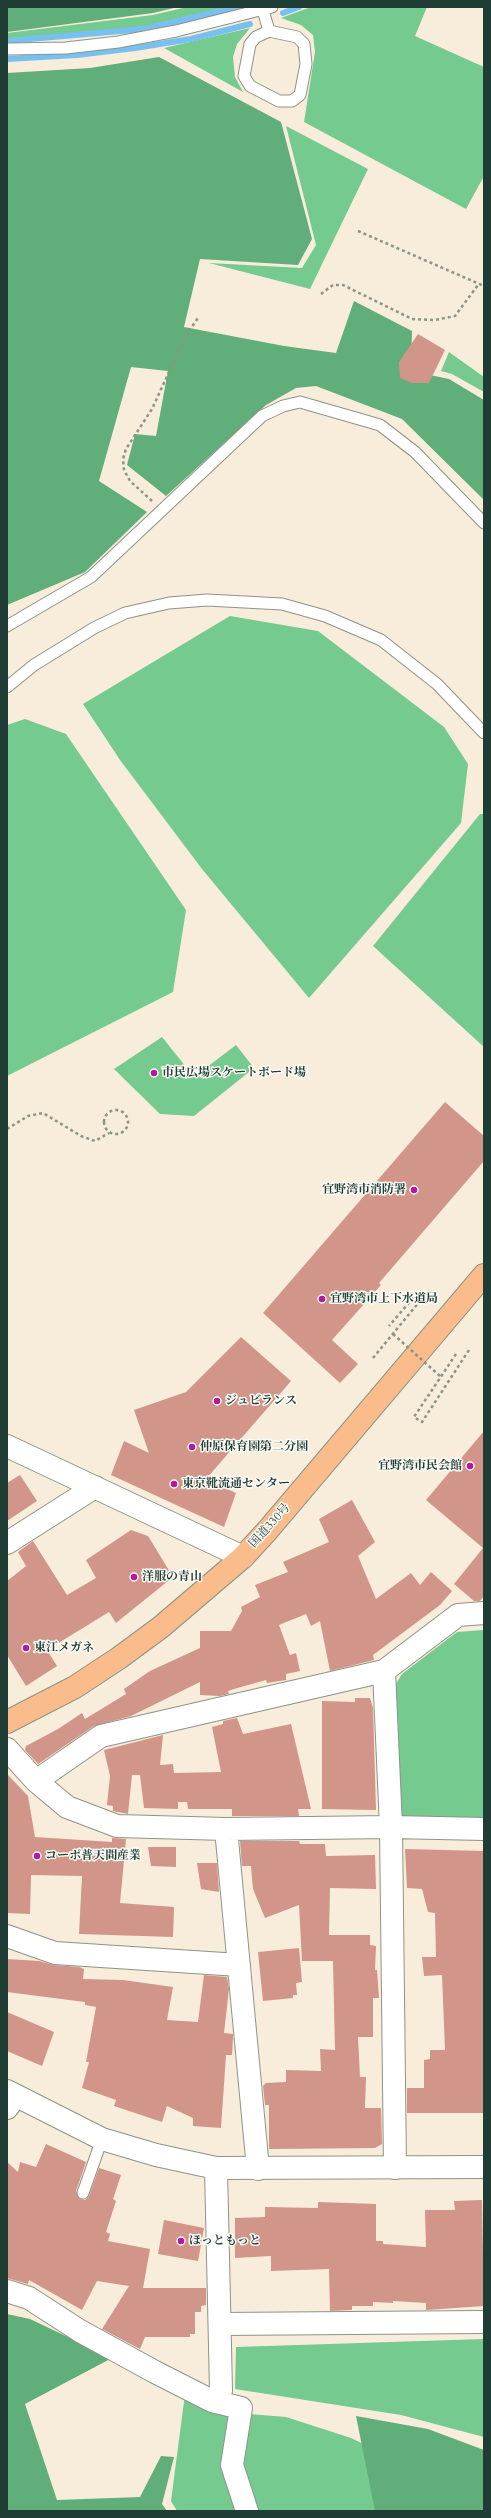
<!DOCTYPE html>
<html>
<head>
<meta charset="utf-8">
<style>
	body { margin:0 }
	#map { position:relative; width:491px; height:2518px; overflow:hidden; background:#f8ecda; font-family:Cardo,serif }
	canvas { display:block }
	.frame { position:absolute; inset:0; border:8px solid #1f3d34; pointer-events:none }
</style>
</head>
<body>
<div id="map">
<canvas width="491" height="2518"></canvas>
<div class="frame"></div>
</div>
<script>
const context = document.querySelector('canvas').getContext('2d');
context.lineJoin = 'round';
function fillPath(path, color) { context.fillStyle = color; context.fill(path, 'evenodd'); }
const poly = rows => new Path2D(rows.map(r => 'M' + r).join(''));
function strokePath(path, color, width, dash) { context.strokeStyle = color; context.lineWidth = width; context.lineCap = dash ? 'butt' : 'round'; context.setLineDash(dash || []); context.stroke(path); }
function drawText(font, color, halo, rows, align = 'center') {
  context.font = font + ' Cardo,"Noto Serif JP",serif'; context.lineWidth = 3; context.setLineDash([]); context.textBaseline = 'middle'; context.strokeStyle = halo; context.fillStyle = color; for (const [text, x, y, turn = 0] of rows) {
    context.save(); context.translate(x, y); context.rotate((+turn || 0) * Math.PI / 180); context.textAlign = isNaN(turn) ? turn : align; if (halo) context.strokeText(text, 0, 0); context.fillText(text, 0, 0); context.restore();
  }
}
const green = poly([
	[187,7,230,7,143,27,7,39,7,33,153,15],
	[311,7,427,7,415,36,484,67,484,176,466,209,304,122,315,52,313,35,301,25,281,18],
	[250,28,237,44,233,57,235,77,243,92,164,48],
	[286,126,368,169,310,289,209,263,302,268,316,245],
	[449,352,484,377,484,392,452,374,441,371],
	[230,616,318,631,444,727,468,764,461,823,309,998,202,869,120,760,83,704],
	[25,719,66,734,186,910,173,992,7,1076,7,725],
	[480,814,484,814,484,1047,373,946],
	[162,1037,194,1077,236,1045,254,1068,194,1116,160,1114,114,1069],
	[484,1630,484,1822,409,1823,398,1813,394,1687,402,1674,457,1632],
	[484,2339,484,2437,401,2415,235,2389,236,2347],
	[185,2394,236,2413,286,2417,351,2438,468,2494,463,2511,177,2511,171,2501]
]);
const forest = poly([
	[7,7,178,7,153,13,7,32],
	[159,57,281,122,312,239,298,265,200,259,184,327,284,346,336,353,354,301,412,331,411,371,449,379,484,400,484,500,402,419,316,386,296,388,266,405,166,496,127,465,135,434,156,436,168,371,131,367,99,481,147,512,85,572,7,605,7,73,90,68],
	[7,2314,30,2319,112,2358,25,2404,57,2500,140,2497,161,2456,174,2457,162,2504,167,2511,7,2511],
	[356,2416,428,2429,484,2450,484,2511,375,2511]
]);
const stream = poly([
	[283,13,299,7],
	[7,41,144,29,238,7],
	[7,59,77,55,135,48,191,39,250,24]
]);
const building = poly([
	[418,334,445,350,429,383,412,383,400,378,399,362],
	[445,1102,484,1136,484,1161,379,1283,381,1285,332,1340,358,1364,340,1383,263,1313],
	[241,1337,291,1381,206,1479,236,1493,224,1527,111,1475,124,1441,149,1453,134,1410,186,1392],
	[484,1431,484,1596,480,1601,474,1601,454,1584,483,1548,426,1500],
	[20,1475,37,1501,7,1521,7,1483],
	[352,1500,375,1542,358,1556,376,1599,411,1573,420,1585,431,1572,452,1591,440,1605,373,1655,374,1660,330,1671,320,1621,311,1626,306,1614,279,1625,290,1655,296,1653,300,1671,286,1674,286,1680,267,1683,266,1680,234,1689,228,1691,229,1694,220,1696,200,1695,200,1682,131,1716,94,1726,38,1764,25,1750,26,1746,58,1729,82,1713,85,1719,126,1694,124,1689,150,1671,200,1648,200,1631,231,1631,242,1611,241,1607,260,1597,255,1585,288,1572,283,1562,329,1542,319,1519],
	[131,1530,148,1536,173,1577,116,1623,109,1612,47,1650,57,1666,26,1686,7,1655,7,1581,26,1566,18,1552,33,1541,67,1595,96,1578,86,1560],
	[355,1698,370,1698,373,1708,376,1810,322,1809,322,1701,355,1702],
	[237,1718,243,1734,291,1724,311,1809,298,1809,299,1816,232,1816,232,1809,188,1809,187,1802,178,1802,178,1809,144,1808,140,1775,132,1775,128,1814,113,1811,113,1806,107,1805,110,1776,104,1750,163,1735,160,1765,173,1764,174,1773,221,1772,212,1727,223,1724,223,1721],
	[7,1774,28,1796,35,1837,112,1842,112,1838,126,1839,120,1903,174,1907,173,1937,79,1934,82,1876,31,1875,30,1914,7,1913],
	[240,1841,299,1841,300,1844,325,1844,326,1856,375,1855,376,1889,330,1888,329,1935,370,1935,370,1945,376,1946,375,1970,377,1970,379,1998,373,1998,373,2037,358,2037,360,2077,366,2077,365,2108,381,2108,382,2144,375,2148,269,2149,269,2105,265,2105,263,2086,266,2083,286,2082,286,2070,321,2071,320,2049,335,2050,333,1961,302,1961,299,1905,265,1918,253,1889,251,1866,242,1866],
	[148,1847,176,1847,176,1867,151,1866],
	[405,1849,484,1851,484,2113,407,2113,407,2088,424,2088,424,2060,430,2059,430,2050,445,2050,442,1975,424,1976,422,1957,436,1957,435,1913,428,1912,422,1889,407,1888],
	[197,1863,217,1863,219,1892,201,1889],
	[299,1948,302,1982,296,1983,297,1995,293,1995,293,1998,263,2001,258,1952],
	[7,1959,39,1961,54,1965,79,1967,84,1969,83,1979,123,1980,173,1987,167,2020,198,2022,204,1975,227,1977,229,1989,224,2033,233,2034,233,2038,232,2055,226,2055,221,2128,193,2126,193,2118,167,2106,162,2122,114,2106,116,2100,82,2088,89,2062,86,2062,96,2007,85,2005,85,2002,7,1992],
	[7,2012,54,2032,42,2066,7,2051],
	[46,2144,86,2162,76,2191,80,2199,85,2200,89,2196,99,2168,121,2175,113,2199,116,2201,106,2232,110,2234,108,2241,150,2249,143,2288,206,2288,206,2305,201,2306,201,2312,195,2312,195,2334,190,2334,190,2337,145,2337,140,2349,102,2329,129,2286,97,2281,82,2310,29,2280,28,2284,7,2278,7,2162,18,2172,20,2162,36,2167],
	[482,2200,484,2306,426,2310,426,2303,393,2301,393,2303,373,2302,373,2306,352,2306,352,2310,330,2311,329,2269,271,2271,271,2256,235,2258,235,2218,265,2217,265,2207,318,2208,318,2202,376,2204,376,2241,383,2241,383,2244,426,2247,425,2210,455,2210,454,2201],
	[164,2220,204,2228,198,2261,158,2254]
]);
const path = poly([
	[358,231,484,286],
	[321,294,333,285,343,285,412,319,435,320,455,316,478,285],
	[152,501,130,481,124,470,123,459,126,449,152,409,185,337,198,318],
	'104 1122a12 12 0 1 1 24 0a12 12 0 1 1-24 0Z',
	[7,1129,28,1116,43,1113,81,1136,95,1141,109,1133],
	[456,1354,414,1417,422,1422,469,1350],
	[373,1358,424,1296,419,1291,389,1326]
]);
const service = poly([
	[263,10,269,31,297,37,304,44,306,64,300,95,292,101,279,101,250,86,244,76,250,44,256,37,269,31],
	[7,49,66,48,118,42,176,31,272,7],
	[7,626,91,577,262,416,283,406,300,402,380,425,415,452,484,523],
	[7,687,34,665,94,628,125,613,169,603,207,600,282,604,325,616,381,640,437,684,484,733],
	[83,2193,102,2139]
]);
const minor = poly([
	[7,1446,243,1557],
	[7,1543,95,1487],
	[384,1671,391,1827,395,2168],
	[7,1749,36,1781,67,1807,117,1826,226,1829,391,1827,484,1829],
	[36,1781,101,1736,384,1671,458,1615,484,1613],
	[226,1829,258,2169],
	[7,1936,55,1953,239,1965],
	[7,2108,16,2096],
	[216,2168,221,2391],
	[7,2291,29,2298,80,2331,155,2372,212,2401,241,2408,232,2465,247,2511],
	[220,2324,484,2322]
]);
const tertiary = poly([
	[7,2091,102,2139,156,2155,216,2168,484,2167]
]);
const trunk = poly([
	[7,1722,75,1687,119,1658,161,1627,243,1557,267,1531,484,1275]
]);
const pathBridge = poly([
	[393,1334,440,1376]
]);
const markers = [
	[154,1073,4,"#b5179e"],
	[414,1190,4,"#b5179e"],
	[322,1299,4,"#b5179e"],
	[217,1401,4,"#b5179e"],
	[192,1447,4,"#b5179e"],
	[470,1466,4,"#b5179e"],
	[174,1484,4,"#b5179e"],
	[134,1577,4,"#b5179e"],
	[26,1648,4,"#b5179e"],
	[37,1856,4,"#b5179e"],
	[181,2241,4,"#b5179e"]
];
const poiNames = [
	["市民広場スケートボード場",162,1073],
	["宜野湾市消防署",406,1190,"right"],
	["宜野湾市上下水道局",330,1299],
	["ジュビランス",225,1401],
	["仲原保育園第二分園",200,1447],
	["宜野湾市民会館",462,1466,"right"],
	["東京靴流通センター",182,1484],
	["洋服の青山",142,1577],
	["東江メガネ",34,1648],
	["コーポ普天間産業",45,1856],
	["ほっともっと",189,2241]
];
const streetNames = [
	["国道330号",270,1526,-48]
];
fillPath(green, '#75ca8f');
fillPath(forest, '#60ae7a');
strokePath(stream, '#78c0f0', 6);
fillPath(building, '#d19689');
strokePath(service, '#8c9487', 13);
strokePath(minor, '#8c9487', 24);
strokePath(tertiary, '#8c9487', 24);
strokePath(trunk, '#8c9487', 24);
strokePath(path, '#8c9487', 2.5, [3, 3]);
strokePath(service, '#fff', 11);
strokePath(minor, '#fff', 22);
strokePath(tertiary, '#fff', 22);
strokePath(trunk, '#f9bc8a', 22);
strokePath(pathBridge, '#8c9487', 2.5, [3, 3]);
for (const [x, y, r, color] of markers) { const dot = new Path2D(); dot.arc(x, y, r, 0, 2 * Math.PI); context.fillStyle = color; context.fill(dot); strokePath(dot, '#fdfcf7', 1.5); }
drawText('bold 12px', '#1f3d34', '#fdfcf7', poiNames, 'left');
drawText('12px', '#1f3d34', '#fdfcf7', streetNames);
</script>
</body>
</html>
